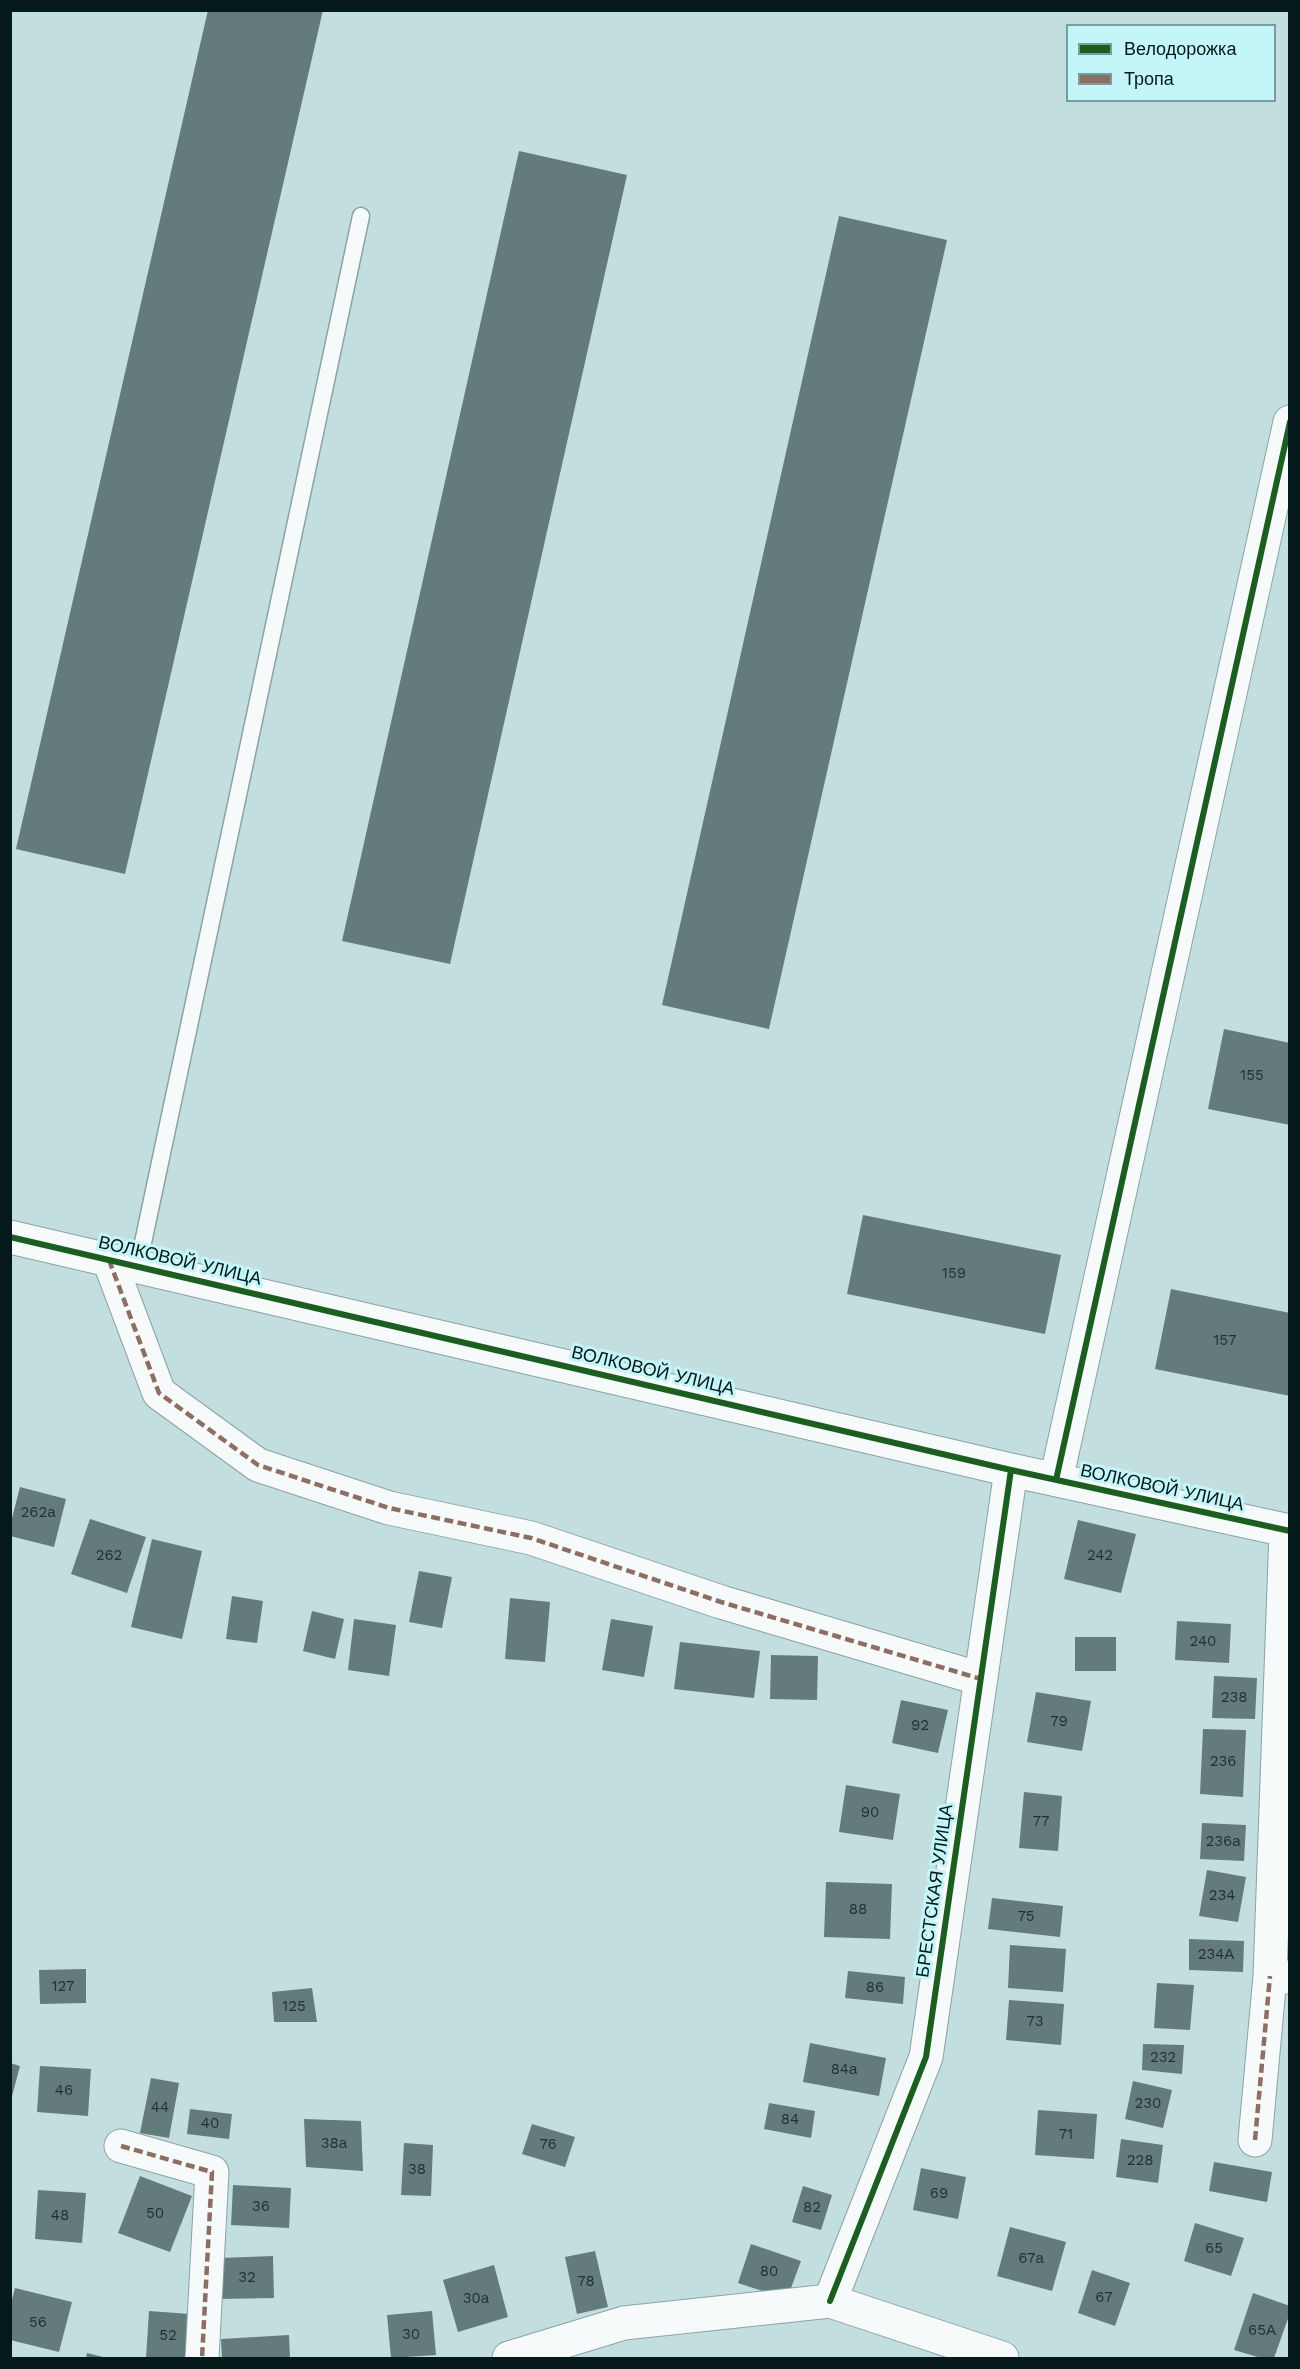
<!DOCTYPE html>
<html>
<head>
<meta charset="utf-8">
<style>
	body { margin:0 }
	#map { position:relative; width:1300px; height:2369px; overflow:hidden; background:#c3dedf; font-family:"Work Sans",sans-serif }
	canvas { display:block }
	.frame { position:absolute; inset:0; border:12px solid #06191a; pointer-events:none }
	.legend { position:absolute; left:1066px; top:24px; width:210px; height:78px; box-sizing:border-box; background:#c4f5f8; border:2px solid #789d9f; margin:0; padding:8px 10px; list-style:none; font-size:18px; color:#06191a }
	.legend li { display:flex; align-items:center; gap:12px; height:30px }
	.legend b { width:30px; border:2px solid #789d9f }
</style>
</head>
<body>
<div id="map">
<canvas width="1300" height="2369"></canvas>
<div class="frame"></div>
<ul class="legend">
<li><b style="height:8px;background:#1b5e20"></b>Велодорожка</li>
<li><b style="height:8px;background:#8d6e63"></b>Тропа</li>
</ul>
</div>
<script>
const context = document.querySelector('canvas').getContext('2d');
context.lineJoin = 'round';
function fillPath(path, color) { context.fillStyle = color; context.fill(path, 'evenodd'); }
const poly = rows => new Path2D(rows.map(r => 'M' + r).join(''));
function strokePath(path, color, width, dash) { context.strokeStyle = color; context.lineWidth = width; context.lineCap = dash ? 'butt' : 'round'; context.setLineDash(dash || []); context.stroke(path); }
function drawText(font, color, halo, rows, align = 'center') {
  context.font = font + ' "Work Sans",sans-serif'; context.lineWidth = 6; context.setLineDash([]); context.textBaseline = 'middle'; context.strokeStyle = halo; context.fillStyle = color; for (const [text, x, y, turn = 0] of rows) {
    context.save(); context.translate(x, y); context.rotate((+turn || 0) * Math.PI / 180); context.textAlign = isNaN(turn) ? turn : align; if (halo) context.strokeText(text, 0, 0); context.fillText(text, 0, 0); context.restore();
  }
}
const building = poly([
	[208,10,323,10,125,874,16,849],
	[519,151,627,175,450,964,342,941],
	[839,216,947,240,769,1029,662,1005],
	[1224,1029,1290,1043,1290,1125,1208,1109],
	[863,1215,1061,1255,1045,1334,847,1294],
	[1171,1289,1290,1313,1290,1396,1155,1369],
	[20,1487,66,1499,54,1547,10,1536,10,1526],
	[90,1519,146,1537,127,1593,71,1574],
	[1078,1520,1136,1534,1121,1593,1064,1579],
	[152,1539,202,1551,182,1639,131,1627],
	[419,1571,452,1577,442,1628,409,1622],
	[232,1596,263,1601,257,1643,226,1639],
	[510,1598,550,1602,545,1662,505,1659],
	[312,1611,344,1619,335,1659,303,1651],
	[354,1619,396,1625,389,1676,348,1670],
	[611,1619,653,1626,644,1677,602,1670],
	[1177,1621,1231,1624,1229,1663,1175,1660],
	[1075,1637,1116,1637,1116,1671,1075,1671],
	[680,1642,760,1651,754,1698,674,1689],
	[771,1655,818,1656,817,1700,770,1699],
	[1214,1676,1257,1678,1255,1719,1212,1718],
	[1036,1692,1091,1701,1082,1751,1027,1742],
	[901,1700,948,1710,938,1753,892,1743],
	[1203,1729,1246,1730,1243,1797,1200,1794],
	[846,1785,900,1794,893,1840,839,1832],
	[1024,1792,1062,1796,1058,1851,1019,1848],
	[1202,1823,1246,1825,1244,1861,1200,1859],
	[1207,1870,1246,1877,1238,1922,1199,1916],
	[826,1882,892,1884,890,1939,824,1937],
	[992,1898,1063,1906,1060,1937,988,1929],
	[1189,1939,1244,1941,1243,1972,1189,1970],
	[1010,1945,1066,1949,1063,1992,1008,1988],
	[86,1969,86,2003,40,2004,39,1970],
	[848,1971,905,1977,903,2004,845,1998],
	[1157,1983,1194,1985,1190,2030,1154,2028],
	[312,1988,317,2022,274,2022,272,1992],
	[1009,2000,1064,2004,1061,2045,1006,2040],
	[810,2043,886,2058,879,2096,803,2082],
	[1143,2044,1184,2045,1182,2074,1142,2070],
	[10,2063,20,2066,11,2100,10,2099],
	[40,2066,91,2069,88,2116,37,2112],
	[151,2078,179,2083,169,2138,140,2133],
	[1133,2081,1172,2090,1163,2128,1125,2119],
	[769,2103,815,2111,811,2138,764,2129],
	[190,2109,232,2114,229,2139,187,2134],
	[1038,2110,1097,2114,1094,2159,1035,2155],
	[304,2119,361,2121,363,2171,306,2167],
	[532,2124,575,2137,565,2167,522,2154],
	[1121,2139,1163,2145,1158,2183,1116,2177],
	[404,2143,433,2145,431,2196,401,2195],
	[1214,2162,1272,2172,1267,2202,1209,2191],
	[921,2168,966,2177,958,2219,913,2210],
	[140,2176,192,2196,170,2252,118,2233],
	[233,2185,291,2188,289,2228,231,2225],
	[803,2186,832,2195,821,2230,792,2222],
	[38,2190,86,2193,82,2243,35,2239],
	[1195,2223,1244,2238,1231,2276,1184,2261],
	[1010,2227,1066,2242,1052,2291,997,2276],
	[751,2244,801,2261,787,2299,738,2283],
	[595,2251,608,2307,577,2314,565,2257],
	[273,2256,274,2298,220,2299,219,2258],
	[494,2265,508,2317,458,2332,443,2280],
	[1092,2270,1130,2283,1115,2326,1078,2313],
	[15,2288,72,2302,59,2352,10,2340,10,2307],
	[1253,2293,1290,2306,1290,2313,1274,2358,1261,2358,1234,2350],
	[149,2311,190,2314,187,2358,146,2358],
	[432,2311,436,2355,391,2358,387,2315],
	[289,2335,290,2358,222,2358,221,2339],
	[87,2353,107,2358,86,2358]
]);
const lane = poly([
	[138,1266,361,216]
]);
const street = poly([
	[10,1237,1011,1470,1290,1531],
	[109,1260,159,1393,258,1465,389,1508,531,1538,721,1602,981,1679],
	[1056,1480,1290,422],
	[1286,1531,1270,1976,1290,1977],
	[1255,2140,1270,1976],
	[121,2146,212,2172,202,2358],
	[830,2301,926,2057,1011,1470],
	[509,2358,624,2323,830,2301,1002,2358]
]);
const quiet = poly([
	[109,1260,159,1393,258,1465,389,1508,531,1538,721,1602,981,1679],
	[1255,2140,1270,1976],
	[121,2146,212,2172,202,2358]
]);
const cycleway = poly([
	[10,1237,1011,1470,1290,1531],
	[1056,1480,1290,422],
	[830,2301,926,2057,1011,1470]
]);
const numberNames = [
	["155",1252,1076],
	["159",954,1274],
	["157",1225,1341],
	["262а",38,1513],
	["262",109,1556],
	["242",1100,1556],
	["240",1203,1642],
	["238",1234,1698],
	["79",1059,1722],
	["92",920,1726],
	["236",1223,1762],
	["90",870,1813],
	["77",1041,1822],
	["236а",1223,1842],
	["234",1222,1896],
	["88",858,1910],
	["75",1026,1917],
	["234А",1216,1955],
	["127",63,1987],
	["86",875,1988],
	["125",294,2007],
	["73",1035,2022],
	["232",1163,2058],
	["84а",844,2070],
	["46",64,2091],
	["230",1148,2104],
	["44",160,2108],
	["84",790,2120],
	["40",210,2124],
	["71",1066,2135],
	["38а",334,2144],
	["76",548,2145],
	["228",1140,2161],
	["38",417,2170],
	["69",939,2194],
	["36",261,2207],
	["82",812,2208],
	["50",155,2214],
	["48",60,2216],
	["65",1214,2249],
	["67а",1031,2259],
	["80",769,2272],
	["32",247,2278],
	["78",586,2282],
	["67",1104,2298],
	["30а",476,2299],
	["56",38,2323],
	["65А",1262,2331],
	["30",411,2335],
	["52",168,2336]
];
const streetNames = [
	["ВОЛКОВОЙ УЛИЦА",180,1261,13],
	["ВОЛКОВОЙ УЛИЦА",653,1371,13],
	["ВОЛКОВОЙ УЛИЦА",1162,1488,12],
	["БРЕСТСКАЯ УЛИЦА",935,1891,-82]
];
fillPath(building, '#647b7c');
strokePath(lane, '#8da2a3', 19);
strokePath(street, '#8da2a3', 35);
strokePath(lane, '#f6fafa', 16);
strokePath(street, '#f6fafa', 33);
strokePath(quiet, '#8d6e63', 4.5, [9, 4.5]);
strokePath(cycleway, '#1b5e20', 6);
drawText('15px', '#1e3232', null, numberNames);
drawText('18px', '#06191a', '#c4f5f8', streetNames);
</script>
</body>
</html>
